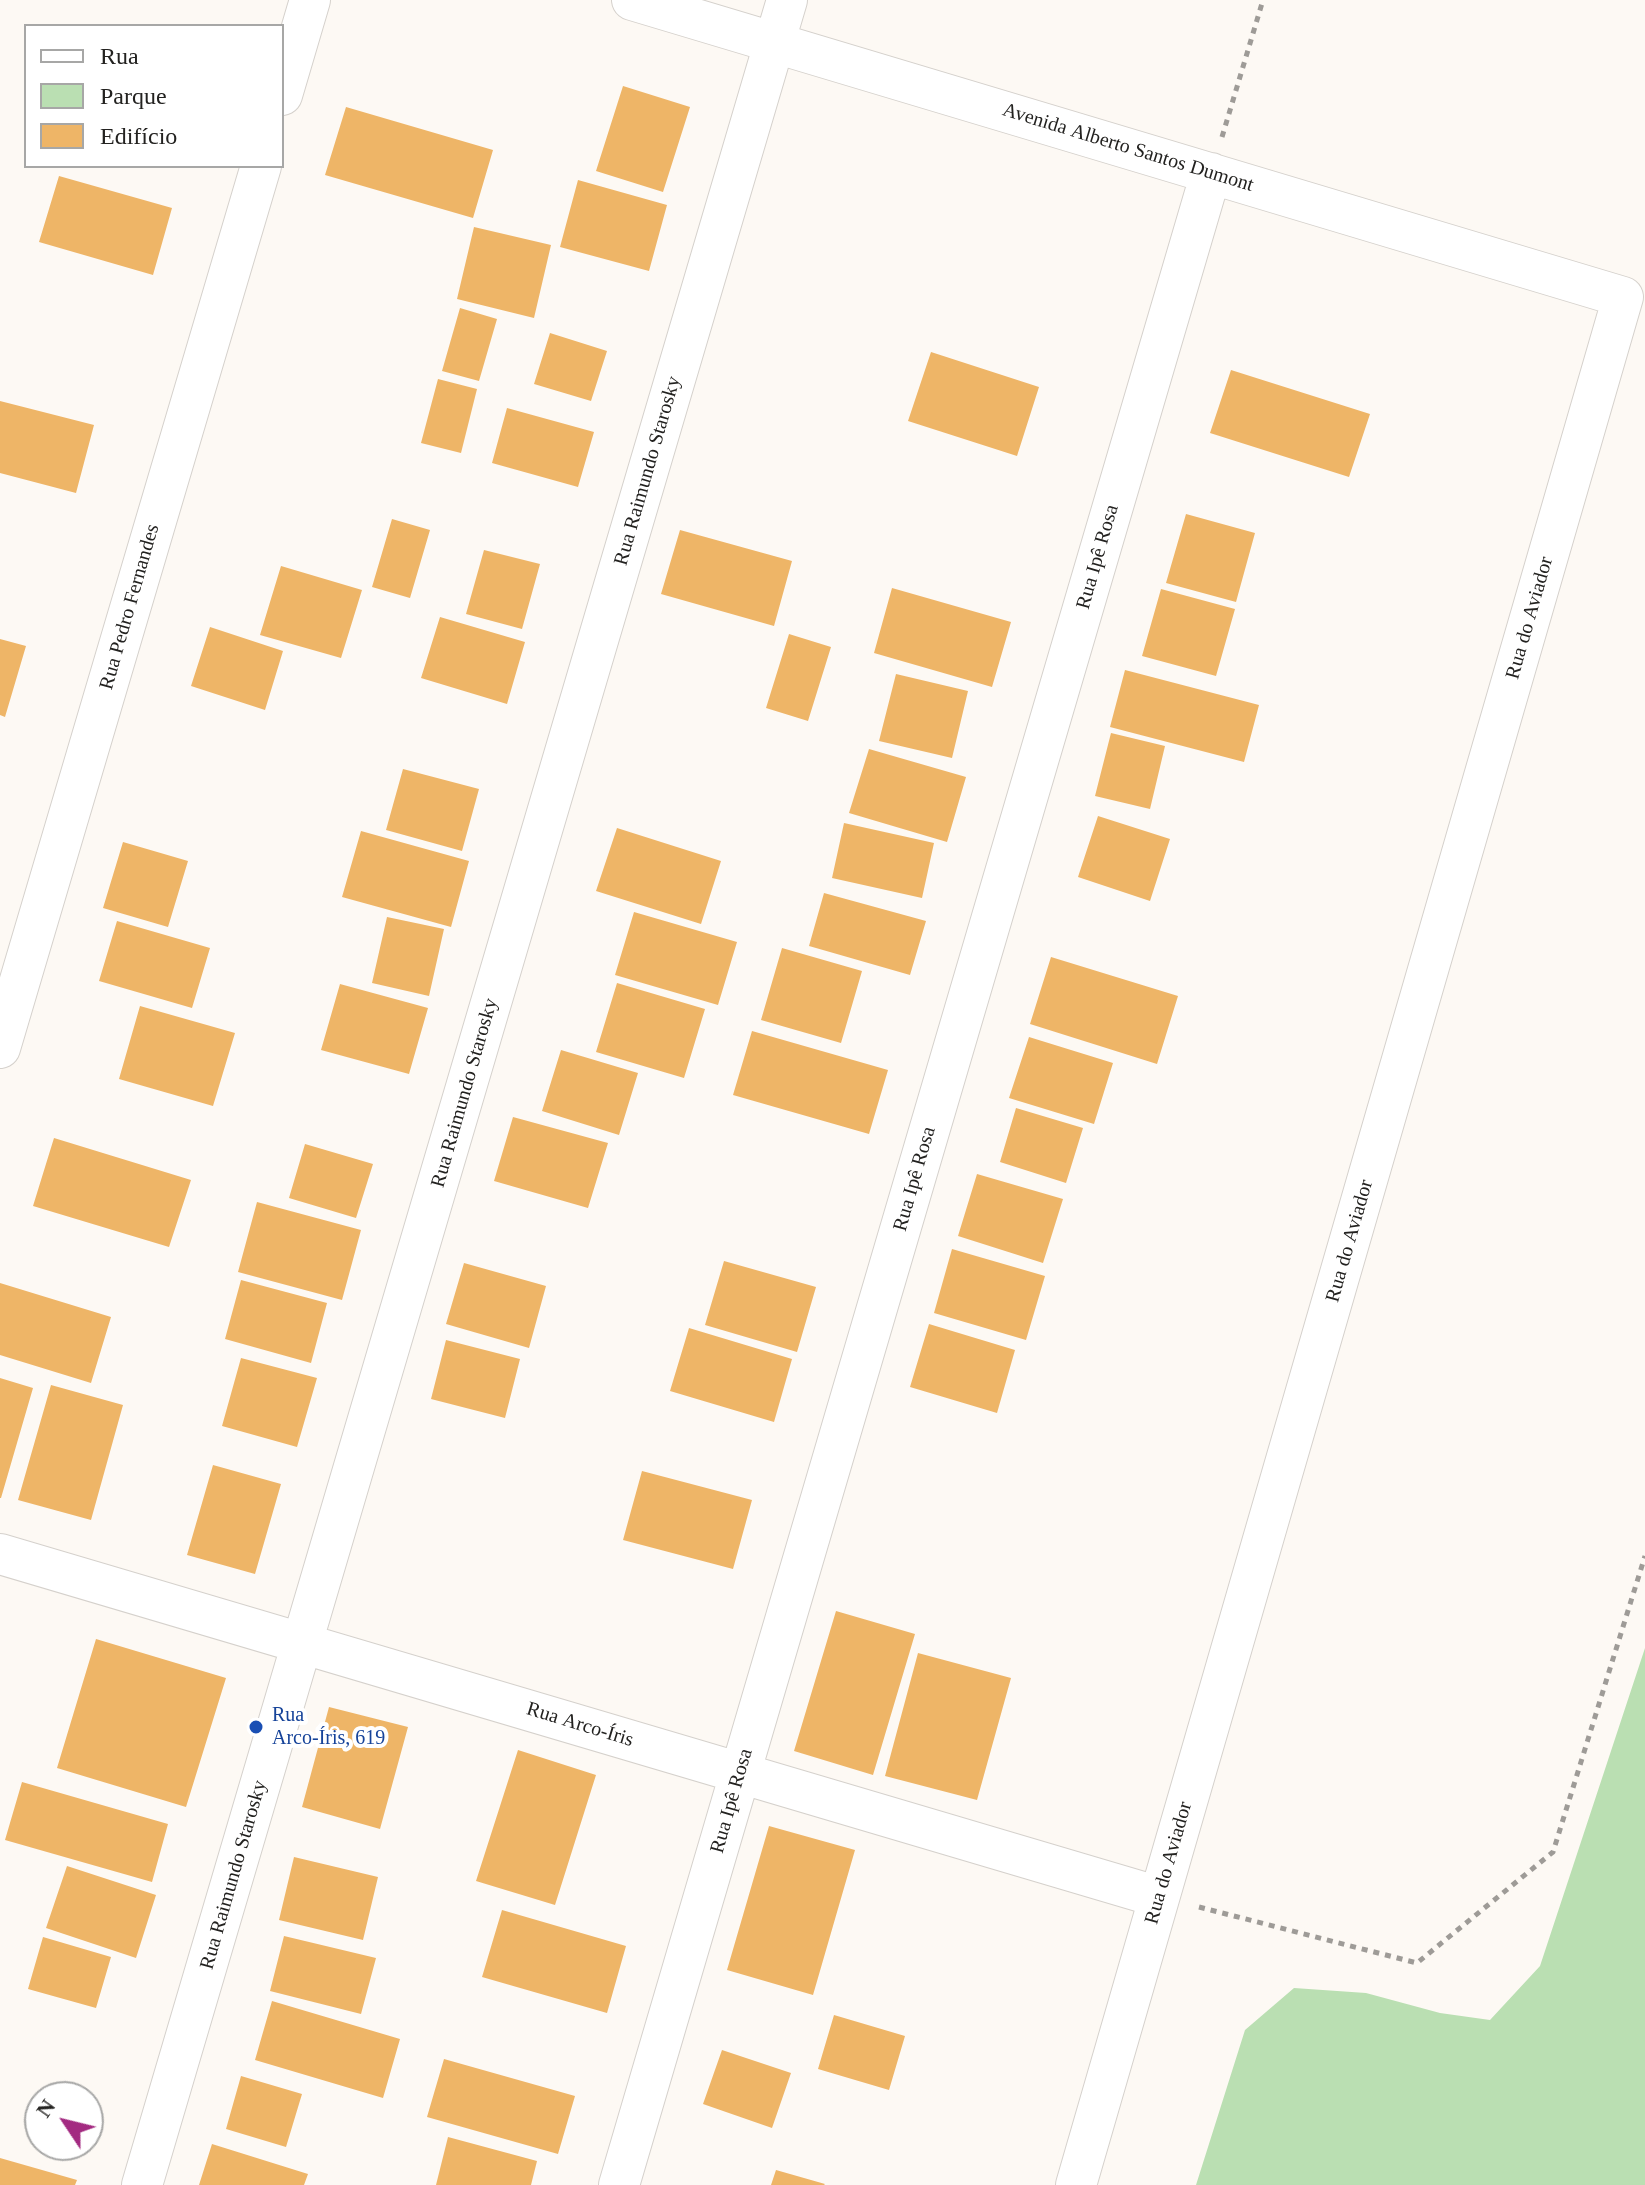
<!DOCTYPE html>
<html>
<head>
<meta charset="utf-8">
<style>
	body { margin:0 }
	#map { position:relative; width:1645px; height:2185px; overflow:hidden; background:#fdf9f4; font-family:Georgia,serif }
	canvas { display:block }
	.legend { position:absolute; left:24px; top:24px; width:260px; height:144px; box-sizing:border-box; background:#fff; border:2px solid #a7a7a6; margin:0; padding:10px 14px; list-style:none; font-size:24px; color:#232220 }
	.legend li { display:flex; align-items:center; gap:16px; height:40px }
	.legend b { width:40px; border:2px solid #a7a7a6 }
	.north { position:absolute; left:24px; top:2081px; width:80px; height:80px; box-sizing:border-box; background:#fff; border:2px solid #a7a7a6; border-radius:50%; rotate:305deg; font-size:22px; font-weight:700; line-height:32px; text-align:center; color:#232220 }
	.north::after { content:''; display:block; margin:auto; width:28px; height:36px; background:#a32a81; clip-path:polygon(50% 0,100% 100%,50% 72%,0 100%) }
</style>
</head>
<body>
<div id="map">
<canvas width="1645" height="2185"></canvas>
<ul class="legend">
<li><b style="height:10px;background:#fff"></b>Rua</li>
<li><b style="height:22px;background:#badfb2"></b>Parque</li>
<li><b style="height:22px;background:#eeb567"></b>Edifício</li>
</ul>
<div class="north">N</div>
</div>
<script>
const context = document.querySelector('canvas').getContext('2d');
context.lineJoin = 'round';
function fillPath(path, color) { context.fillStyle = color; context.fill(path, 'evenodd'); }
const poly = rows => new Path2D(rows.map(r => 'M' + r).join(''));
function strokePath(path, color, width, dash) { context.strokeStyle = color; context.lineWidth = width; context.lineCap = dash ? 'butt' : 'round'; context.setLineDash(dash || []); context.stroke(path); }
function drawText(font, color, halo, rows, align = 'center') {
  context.font = font + ' Georgia,serif'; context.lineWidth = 8; context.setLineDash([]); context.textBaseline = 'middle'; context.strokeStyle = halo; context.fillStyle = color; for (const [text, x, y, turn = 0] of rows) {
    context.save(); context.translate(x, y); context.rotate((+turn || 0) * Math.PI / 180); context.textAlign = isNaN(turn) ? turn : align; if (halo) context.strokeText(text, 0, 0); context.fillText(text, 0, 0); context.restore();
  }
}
const green = poly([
	[1645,1648,1645,2185,1196,2185,1245,2030,1294,1988,1366,1993,1440,2013,1490,2020,1540,1966]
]);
const building = poly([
	[623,86,690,107,663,192,596,171],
	[346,107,493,150,473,218,325,175],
	[59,176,172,208,153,275,39,242],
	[578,180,667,205,649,271,560,247],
	[474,227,551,245,534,318,457,299],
	[460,308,497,319,479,381,442,371],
	[550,333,607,351,591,401,534,384],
	[931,352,1039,387,1017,456,908,421],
	[1231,370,1370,414,1349,477,1210,433],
	[438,379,477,389,461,453,421,443],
	[0,401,94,425,76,493,0,473],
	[507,408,594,432,578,487,492,463],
	[1186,514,1255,533,1236,602,1166,583],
	[392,519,430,530,410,598,372,587],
	[680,530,792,561,774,626,661,594],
	[484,550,540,564,522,629,466,614],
	[281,566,362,590,341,658,260,635],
	[892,588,1011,622,992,687,874,653],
	[1161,589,1235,609,1216,676,1142,656],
	[440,617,525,642,507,704,421,678],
	[210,627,283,651,265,710,191,686],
	[789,634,831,647,808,721,766,708],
	[0,639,26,646,5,717,0,715],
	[1125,670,1259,705,1244,762,1110,727],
	[896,674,968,691,952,758,879,741],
	[1111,733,1165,746,1150,809,1095,796],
	[869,749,966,777,947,842,849,813],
	[403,769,479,789,462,851,386,830],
	[1098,816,1170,839,1150,901,1078,877],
	[844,823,934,843,922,898,832,878],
	[617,828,721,861,701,924,596,891],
	[361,831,469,861,451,927,342,897],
	[123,842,188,861,168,927,103,908],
	[824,893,926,921,910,975,809,946],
	[634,912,737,942,718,1005,615,975],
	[387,917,444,929,429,996,372,983],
	[117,921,210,948,192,1008,99,981],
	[782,948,862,971,841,1043,761,1020],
	[1051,957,1178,996,1157,1064,1030,1024],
	[617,983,705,1009,684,1078,596,1052],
	[340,984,428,1008,409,1074,321,1050],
	[140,1006,235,1033,213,1106,119,1079],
	[752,1031,888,1070,869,1134,733,1095],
	[1029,1037,1113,1063,1094,1124,1009,1098],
	[561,1050,638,1073,619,1135,542,1111],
	[1016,1108,1083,1128,1066,1183,1000,1162],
	[513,1117,608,1143,588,1208,494,1181],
	[54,1138,191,1180,169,1247,33,1206],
	[305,1144,373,1164,356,1218,289,1198],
	[977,1174,1063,1199,1043,1263,958,1236],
	[257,1202,361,1230,342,1300,238,1272],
	[952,1249,1045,1276,1026,1340,934,1313],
	[724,1261,816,1287,797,1352,705,1325],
	[464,1263,546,1286,529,1348,446,1324],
	[241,1280,327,1303,311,1363,225,1339],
	[0,1283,111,1317,91,1383,0,1355],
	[929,1324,1015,1350,997,1413,910,1387],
	[689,1328,792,1359,774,1422,670,1391],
	[446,1340,520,1359,505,1418,431,1399],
	[241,1358,317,1378,297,1447,222,1426],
	[0,1378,33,1388,1,1498,0,1498],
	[51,1385,123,1405,91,1520,18,1500],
	[213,1465,281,1484,255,1574,187,1555],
	[642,1471,752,1500,733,1569,623,1540],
	[836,1611,915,1634,873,1775,794,1751],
	[96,1639,226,1678,186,1807,57,1768],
	[918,1653,1011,1678,977,1800,885,1776],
	[329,1707,408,1727,380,1829,302,1807],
	[518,1750,596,1775,555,1905,476,1881],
	[22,1782,168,1824,152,1882,5,1840],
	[769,1826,855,1850,813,1995,727,1970],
	[294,1857,378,1877,363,1940,279,1920],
	[67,1866,156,1895,136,1958,46,1928],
	[502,1910,626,1946,607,2013,482,1977],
	[284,1936,376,1958,361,2014,270,1991],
	[43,1937,111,1957,96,2008,28,1989],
	[272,2001,400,2039,383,2098,255,2060],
	[834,2015,905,2036,889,2090,818,2069],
	[722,2050,791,2073,772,2128,703,2104],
	[444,2059,575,2096,558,2154,427,2117],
	[241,2076,302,2094,286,2147,226,2129],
	[448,2137,537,2161,531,2185,436,2185],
	[212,2144,308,2174,304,2185,199,2185],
	[0,2158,77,2180,75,2185,0,2185],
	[776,2170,825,2184,824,2185,771,2185]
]);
const path = poly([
	[1222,137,1263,0],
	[1199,1907,1417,1963,1553,1852,1645,1556]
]);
const minor = poly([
	[632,0,1623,297,1076,2185],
	[282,95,310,0],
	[0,1048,261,166],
	[0,1554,1159,1897],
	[142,2185,787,0],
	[619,2185,1211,173]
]);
const markers = [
	[256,1727,8,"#1a4fb4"]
];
const streetNames = [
	["Avenida Alberto Santos Dumont",1128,148,17],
	["Rua Raimundo Starosky",648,471,-74],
	["Rua Ipê Rosa",1098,557,-74],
	["Rua Pedro Fernandes",130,607,-74],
	["Rua do Aviador",1530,618,-74],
	["Rua Raimundo Starosky",465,1093,-74],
	["Rua Ipê Rosa",915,1179,-74],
	["Rua do Aviador",1350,1241,-74],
	["Rua Arco-Íris",580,1725,17],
	["Rua Ipê Rosa",732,1801,-74],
	["Rua do Aviador",1169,1863,-74],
	["Rua Raimundo Starosky",234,1875,-74]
];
const transitNames = [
	["Rua",272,1716],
	["Arco-Íris, 619",272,1739]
];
fillPath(green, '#badfb2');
fillPath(building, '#eeb567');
strokePath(minor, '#d5d1cc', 42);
strokePath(path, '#9e9b97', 5, [6, 6]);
strokePath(minor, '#fff', 40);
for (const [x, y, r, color] of markers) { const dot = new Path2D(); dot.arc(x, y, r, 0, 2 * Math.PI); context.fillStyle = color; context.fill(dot); strokePath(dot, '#fff', 3); }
drawText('20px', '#232220', '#fff', streetNames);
drawText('20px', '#164399', '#fff', transitNames, 'left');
</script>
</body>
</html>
